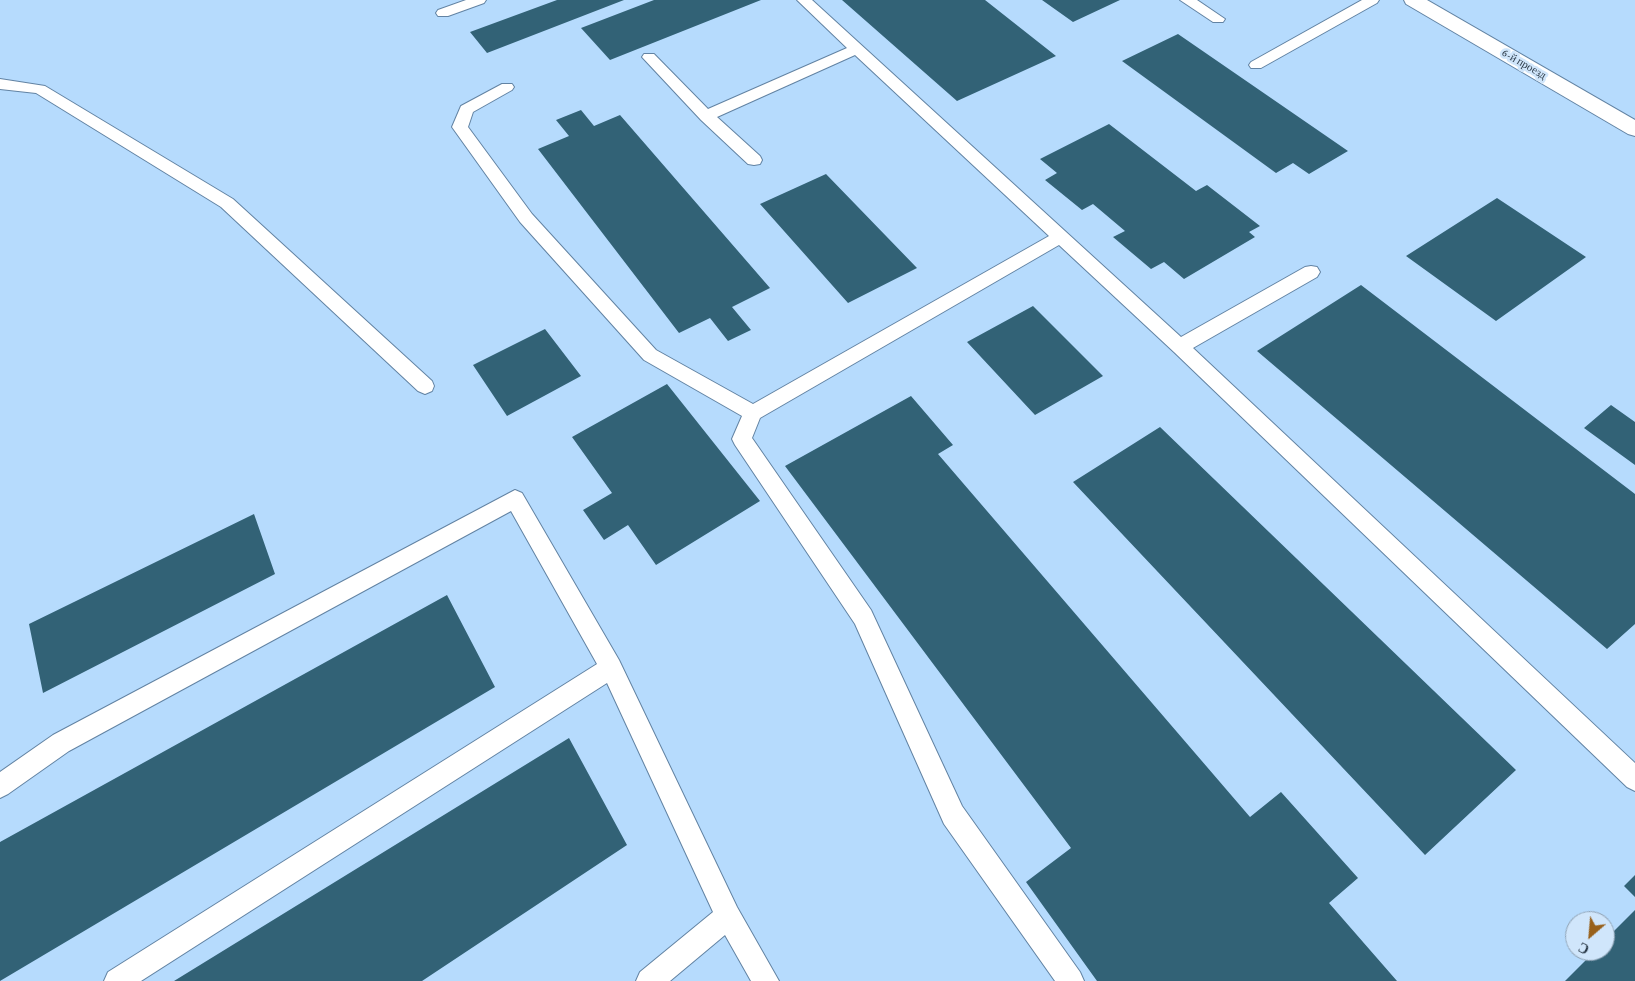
<!DOCTYPE html>
<html>
<head>
<meta charset="utf-8">
<style>
	body { margin:0 }
	#map { position:relative; width:1635px; height:981px; overflow:hidden; background:#b6dbfd; font-family:"Crimson Pro",serif }
	canvas { display:block }
	.north { position:absolute; left:1565px; top:911px; width:50px; height:50px; box-sizing:border-box; background:#d0e6fb; border:1px solid #8fa2b4; border-radius:50%; rotate:207deg; font-size:14px; font-weight:700; line-height:20px; text-align:center; color:#2d3c4a }
	.north::after { content:''; display:block; margin:auto; width:18px; height:22px; background:#98611b; clip-path:polygon(50% 0,100% 100%,50% 72%,0 100%) }
</style>
</head>
<body>
<div id="map">
<canvas width="1635" height="981"></canvas>
<div class="north">С</div>
</div>
<script>
const context = document.querySelector('canvas').getContext('2d');
context.lineJoin = 'round';
function fillPath(path, color) { context.fillStyle = color; context.fill(path, 'evenodd'); }
const poly = rows => new Path2D(rows.map(r => 'M' + r).join(''));
function strokePath(path, color, width, dash) { context.strokeStyle = color; context.lineWidth = width; context.lineCap = dash ? 'butt' : 'round'; context.setLineDash(dash || []); context.stroke(path); }
function drawText(font, color, halo, rows, align = 'center') {
  context.font = font + ' "Crimson Pro",serif'; context.lineWidth = 5; context.setLineDash([]); context.textBaseline = 'middle'; context.strokeStyle = halo; context.fillStyle = color; for (const [text, x, y, turn = 0] of rows) {
    context.save(); context.translate(x, y); context.rotate((+turn || 0) * Math.PI / 180); context.textAlign = isNaN(turn) ? turn : align; if (halo) context.strokeText(text, 0, 0); context.fillText(text, 0, 0); context.restore();
  }
}
const building = poly([
	[557,0,624,0,487,53,470,32],
	[654,0,761,0,610,60,581,28],
	[842,0,985,0,1056,56,957,101],
	[1042,0,1120,0,1073,22],
	[1178,34,1348,151,1309,174,1293,163,1276,173,1122,61],
	[581,110,594,126,620,115,770,288,732,307,751,330,728,341,710,318,679,333,538,149,569,136,556,120],
	[1109,124,1196,191,1207,185,1260,226,1249,232,1255,237,1184,279,1164,262,1151,269,1113,237,1125,231,1093,204,1082,210,1045,180,1057,173,1040,159],
	[826,174,917,268,848,303,760,204],
	[1497,198,1586,257,1496,321,1406,256],
	[1361,285,1635,494,1635,624,1607,649,1257,351],
	[1033,306,1103,376,1035,415,967,342],
	[545,329,581,376,507,416,473,365],
	[667,384,760,501,656,565,628,525,604,540,583,510,612,493,572,437],
	[911,396,953,445,938,454,1250,817,1281,792,1358,878,1329,903,1397,981,1097,981,1026,882,1071,848,785,466],
	[1611,405,1635,422,1635,465,1584,428],
	[1160,427,1516,770,1425,855,1073,482],
	[254,514,275,574,43,693,29,624],
	[447,595,495,687,0,981,0,842],
	[569,738,627,845,422,981,174,981],
	[1635,875,1635,897,1624,886],
	[1635,910,1635,981,1565,981,1595,951,1605,951,1605,940]
]);
const service = poly([
	[466,0,486,0,484,3,448,16,438,16,436,13,438,10,466,0],
	[797,0,812,0,1181,337,1305,267,1311,266,1317,267,1320,272,1317,277,1193,348,1635,763,1635,791,1627,787,1174,352,1059,245,760,418,752,438,871,610,962,806,1080,972,1084,981,1055,981,944,824,855,624,735,445,732,439,742,416,644,360,520,222,452,127,461,106,502,84,512,84,514,87,512,90,473,112,468,127,532,214,656,350,753,404,1049,236,855,55,717,117,760,156,762,160,760,164,754,165,748,164,701,120,642,57,644,54,654,54,708,109,847,48,797,0],
	[1180,0,1197,0,1225,19,1223,22,1213,22,1180,0],
	[1362,0,1379,0,1377,3,1261,68,1251,68,1249,65,1251,62,1362,0],
	[0,79,45,86,233,199,432,381,434,386,432,391,425,394,418,391,221,207,36,93,0,89,0,79],
	[515,490,522,493,619,660,737,907,779,981,751,981,725,935,670,981,636,981,640,972,713,912,607,683,141,981,104,981,108,972,597,664,511,511,69,751,8,794,0,798,0,772,53,735,515,490]
]);
const minor = poly([
	[1404,0,1427,0,1635,120,1635,136,1628,134,1406,4,1404,0]
]);
const farStreetnames = [
	["6-й проезд",1524,64,30]
];
fillPath(building, '#326276');
strokePath(service, '#6283a3', 2);
strokePath(minor, '#6283a3', 2);
fillPath(service, '#fff');
fillPath(minor, '#fff');
drawText('11px', '#2d3c4a', '#d0e6fb', farStreetnames);
</script>
</body>
</html>
